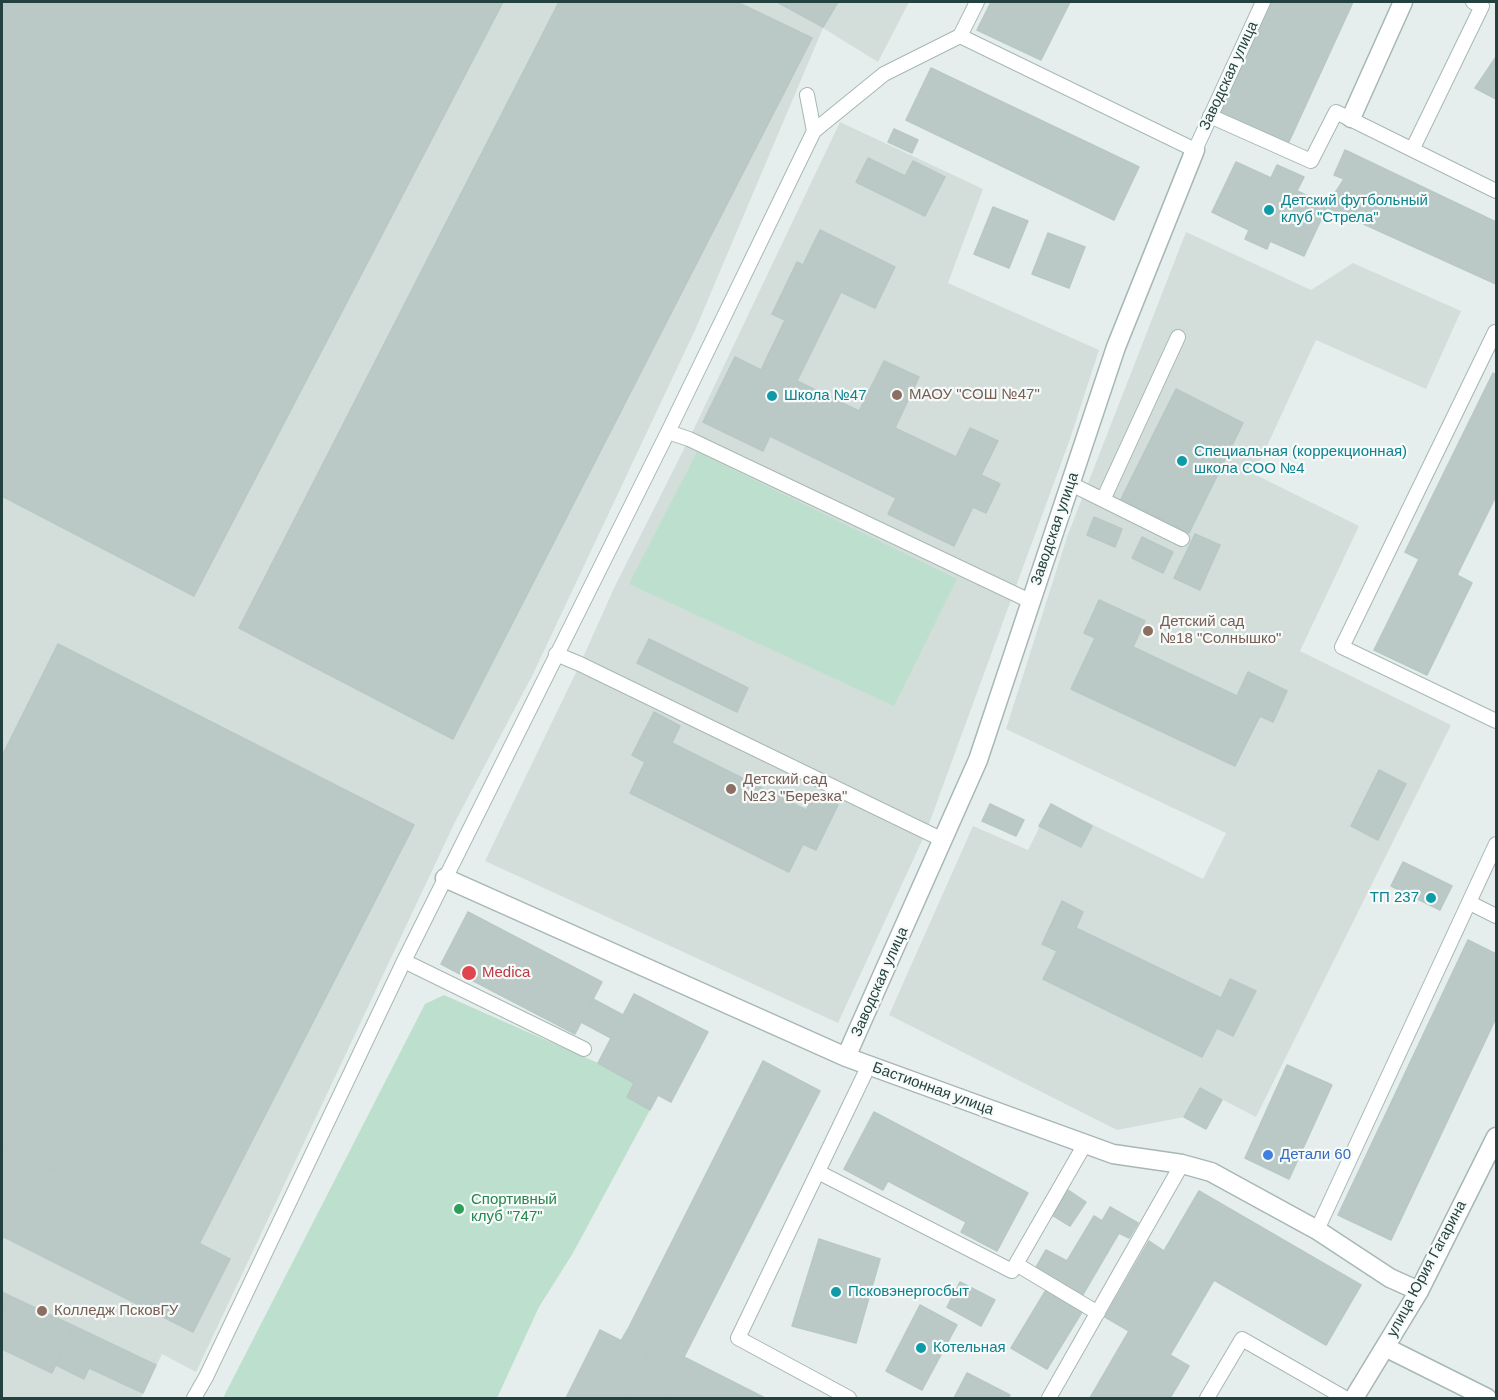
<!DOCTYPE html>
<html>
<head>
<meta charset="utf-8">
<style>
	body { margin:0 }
	#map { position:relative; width:1498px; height:1400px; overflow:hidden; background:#e5eeec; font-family:Arial,sans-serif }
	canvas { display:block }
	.frame { position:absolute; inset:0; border:3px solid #23413f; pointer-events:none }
</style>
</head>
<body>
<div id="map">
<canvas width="1498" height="1400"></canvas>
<div class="frame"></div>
</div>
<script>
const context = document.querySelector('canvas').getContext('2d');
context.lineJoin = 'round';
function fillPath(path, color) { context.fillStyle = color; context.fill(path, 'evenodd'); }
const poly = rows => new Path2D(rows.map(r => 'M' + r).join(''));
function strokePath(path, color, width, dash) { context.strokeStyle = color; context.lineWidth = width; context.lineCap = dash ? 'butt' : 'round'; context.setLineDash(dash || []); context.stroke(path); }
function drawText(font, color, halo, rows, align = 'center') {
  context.font = font + ' Arial,sans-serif'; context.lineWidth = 4.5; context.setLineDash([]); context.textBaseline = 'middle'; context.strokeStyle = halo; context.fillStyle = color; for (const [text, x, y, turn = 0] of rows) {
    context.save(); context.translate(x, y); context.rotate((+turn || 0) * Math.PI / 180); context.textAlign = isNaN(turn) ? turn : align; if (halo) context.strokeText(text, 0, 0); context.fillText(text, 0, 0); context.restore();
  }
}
const built = poly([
	[2,2,909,2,878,62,823,28,696,328,533,674,455,822,196,1372,162,1354,141,1398,2,1398],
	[840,122,983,189,948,283,1099,350,1070,439,926,832,838,1023,485,861,580,664,615,586,689,439],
	[1186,232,1311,290,1353,263,1461,311,1426,389,1316,340,1254,474,1359,526,1300,651,1451,725,1256,1117,1200,1088,1184,1117,1117,1130,889,1015,973,826,1028,850,1051,804,1203,879,1226,833,1006,729,1067,537]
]);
const green = poly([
	[697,452,957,579,894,706,629,584],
	[444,995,598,1063,634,1083,627,1097,650,1110,573,1253,539,1307,497,1398,223,1398,425,1004]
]);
const building = poly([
	[2,2,503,2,194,596,2,496,2,2],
	[559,2,737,2,812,38,453,739,239,628,559,2],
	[780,2,838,2,823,27,779,3,780,2],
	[991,2,1070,2,1041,60,977,30,991,2],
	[1270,2,1353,2,1287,146,1218,114,1270,2],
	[1496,57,1496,99,1475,88,1496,57],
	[931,68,1139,167,1114,220,906,120,931,68],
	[894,129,918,140,912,153,888,142,894,129],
	[1345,150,1496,222,1496,284,1326,207,1344,179,1334,175,1345,150],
	[868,158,905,176,913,161,945,177,925,216,856,182,868,158],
	[1236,162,1271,178,1277,165,1304,177,1297,191,1328,205,1304,256,1270,241,1267,249,1245,239,1249,230,1212,212,1236,162],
	[993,207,1028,221,1009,268,974,254,993,207],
	[820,230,895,267,875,308,841,292,797,381,859,411,884,361,919,377,895,428,956,457,970,428,998,441,981,475,1000,484,986,513,973,507,954,546,888,514,896,498,770,436,763,451,703,422,735,357,761,370,785,320,772,314,797,262,803,265,820,230],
	[1048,233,1085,247,1069,288,1032,274,1048,233],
	[1493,373,1496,375,1496,496,1457,575,1472,583,1427,675,1374,650,1419,559,1405,552,1493,373],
	[1176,389,1243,423,1189,533,1121,499,1176,389],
	[1094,517,1122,529,1115,547,1087,535,1094,517],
	[1195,534,1220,545,1200,590,1174,578,1195,534],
	[1142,537,1173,552,1163,573,1132,558,1142,537],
	[1099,600,1145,621,1133,647,1237,696,1248,672,1287,691,1273,722,1260,716,1235,766,1071,689,1095,638,1084,633,1099,600],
	[649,639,748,688,737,712,637,663,649,639],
	[58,644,414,825,199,1244,2,1144,2,756,58,644],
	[654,712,680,726,672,743,806,810,815,794,838,805,816,850,803,844,789,872,630,793,645,762,632,755,654,712],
	[1379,770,1406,784,1378,840,1351,826,1379,770],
	[990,804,1024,820,1016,836,982,821,990,804],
	[1051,804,1092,826,1081,847,1039,826,1051,804],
	[1403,862,1452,886,1440,910,1391,886,1403,862],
	[1062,901,1083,912,1076,928,1221,998,1230,979,1256,991,1233,1036,1217,1028,1202,1057,1043,979,1057,951,1042,944,1062,901],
	[468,912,602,982,575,1034,441,964,468,912],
	[1468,940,1496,954,1496,1018,1391,1240,1338,1215,1468,940],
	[634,994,708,1032,671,1102,658,1095,650,1110,627,1097,634,1083,598,1063,634,994],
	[593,999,623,1015,611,1038,581,1022,593,999],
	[763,1061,820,1091,684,1357,628,1329,763,1061],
	[1287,1065,1332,1085,1289,1179,1245,1158,1287,1065],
	[1200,1088,1222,1100,1206,1129,1184,1117,1200,1088],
	[874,1112,1028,1193,997,1251,961,1232,966,1222,888,1181,883,1190,844,1169,874,1112],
	[2,1144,230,1259,193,1332,2,1236,2,1144],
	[1068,1190,1086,1202,1070,1226,1052,1215,1068,1190],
	[1199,1191,1361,1285,1326,1345,1214,1280,1170,1355,1189,1366,1170,1398,1090,1398,1129,1331,1105,1317,1149,1241,1164,1251,1199,1191],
	[1110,1207,1138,1223,1129,1238,1119,1233,1082,1296,1035,1269,1046,1250,1067,1261,1094,1216,1102,1221,1110,1207],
	[819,1239,880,1259,856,1343,792,1326,819,1239],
	[960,1282,995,1300,981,1326,947,1307,960,1282],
	[1046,1290,1082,1312,1047,1369,1011,1348,1046,1290],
	[2,1292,10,1296,2,1315,2,1292],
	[10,1296,74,1326,52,1373,2,1349,2,1315,10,1296],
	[920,1305,957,1325,922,1390,886,1371,920,1305],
	[74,1326,156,1365,143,1393,89,1368,84,1379,56,1365,74,1326],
	[628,1329,684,1357,663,1398,627,1398,649,1355,621,1341,628,1329],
	[600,1330,649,1355,627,1398,566,1398,600,1330],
	[684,1357,765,1398,663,1398,684,1357],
	[967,1373,1010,1395,1008,1398,954,1398,967,1373]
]);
const service = poly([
	[960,36,1195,150,1263,2],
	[807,95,814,131],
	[1210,116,1311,161,1336,112,1496,191],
	[1413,148,1482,6,1473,2],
	[1496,333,1495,332,1342,647,1496,721],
	[668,432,689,439,1030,601],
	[1071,484,1182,539],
	[1103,500,1178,337],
	[556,654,580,664,943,840],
	[1470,903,1496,916],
	[404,961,584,1049],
	[818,1172,1012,1271,1085,1144],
	[1317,1230,1496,844],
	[1016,1264,1098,1313],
	[194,1398,206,1377,404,961,668,432,814,131,884,74,960,36,977,2],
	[849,1398,738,1338,869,1065],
	[1049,1398,1182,1164],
	[1207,1398,1242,1339,1345,1398]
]);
const minor = poly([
	[1351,118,1403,2],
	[445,878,846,1057,1113,1154,1182,1164,1211,1172,1317,1230,1390,1278,1419,1291],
	[846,1057,978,760,1116,347,1195,150],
	[1385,1347,1487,1398],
	[1354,1398,1419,1291,1496,1137]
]);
const markers = [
	[1269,210,6,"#0f9aa8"],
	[897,395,6,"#8d6e63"],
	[772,396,6,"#0f9aa8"],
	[1182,461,6,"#0f9aa8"],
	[1148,631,6,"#8d6e63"],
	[731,789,6,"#8d6e63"],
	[1431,898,6,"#0f9aa8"],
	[469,973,8,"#e0444e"],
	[1268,1155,6,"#3f7fe0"],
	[459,1209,6,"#2e9e5b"],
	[836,1292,6,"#0f9aa8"],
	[42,1311,6,"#8d6e63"],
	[921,1348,6,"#0f9aa8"]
];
const streetNames = [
	["Заводская улица",1229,76,-65],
	["Заводская улица",1055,529,-71],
	["Заводская улица",880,982,-66],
	["Бастионная улица",933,1089,20],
	["улица Юрия Гагарина",1427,1269,-62]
];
const cultureNames = [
	["Детский футбольный",1281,201],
	["клуб \"Стрела\"",1281,218],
	["Школа №47",784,396],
	["Специальная (коррекционная)",1194,452],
	["школа СОО №4",1194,469],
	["ТП 237",1419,898,"right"],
	["Псковэнергосбыт",848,1292],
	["Котельная",933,1348]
];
const educationNames = [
	["МАОУ \"СОШ №47\"",909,395],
	["Детский сад",1160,622],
	["№18 \"Солнышко\"",1160,639],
	["Детский сад",743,780],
	["№23 \"Березка\"",743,797],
	["Колледж ПсковГУ",54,1311]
];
const healthNames = [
	["Medica",482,973]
];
const shopNames = [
	["Детали 60",1280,1155]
];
const leisureNames = [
	["Спортивный",471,1200],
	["клуб \"747\"",471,1217]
];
fillPath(built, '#d3dedb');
fillPath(green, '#bde0ce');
fillPath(building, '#bac9c6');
strokePath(building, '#b7c8c5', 1.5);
strokePath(service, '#a7b7b5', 16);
strokePath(minor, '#a7b7b5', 21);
strokePath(service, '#fff', 14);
strokePath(minor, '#fff', 18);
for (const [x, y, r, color] of markers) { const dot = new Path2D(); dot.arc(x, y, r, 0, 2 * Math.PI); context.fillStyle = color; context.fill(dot); strokePath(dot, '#f6faf9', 2); }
drawText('15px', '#23413f', '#f6faf9', streetNames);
drawText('15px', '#0d838f', '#f6faf9', cultureNames, 'left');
drawText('15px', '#785e54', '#f6faf9', educationNames, 'left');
drawText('15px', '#be3a42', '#f6faf9', healthNames, 'left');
drawText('15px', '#366cbe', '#f6faf9', shopNames, 'left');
drawText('15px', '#27864d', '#f6faf9', leisureNames, 'left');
</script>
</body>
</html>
